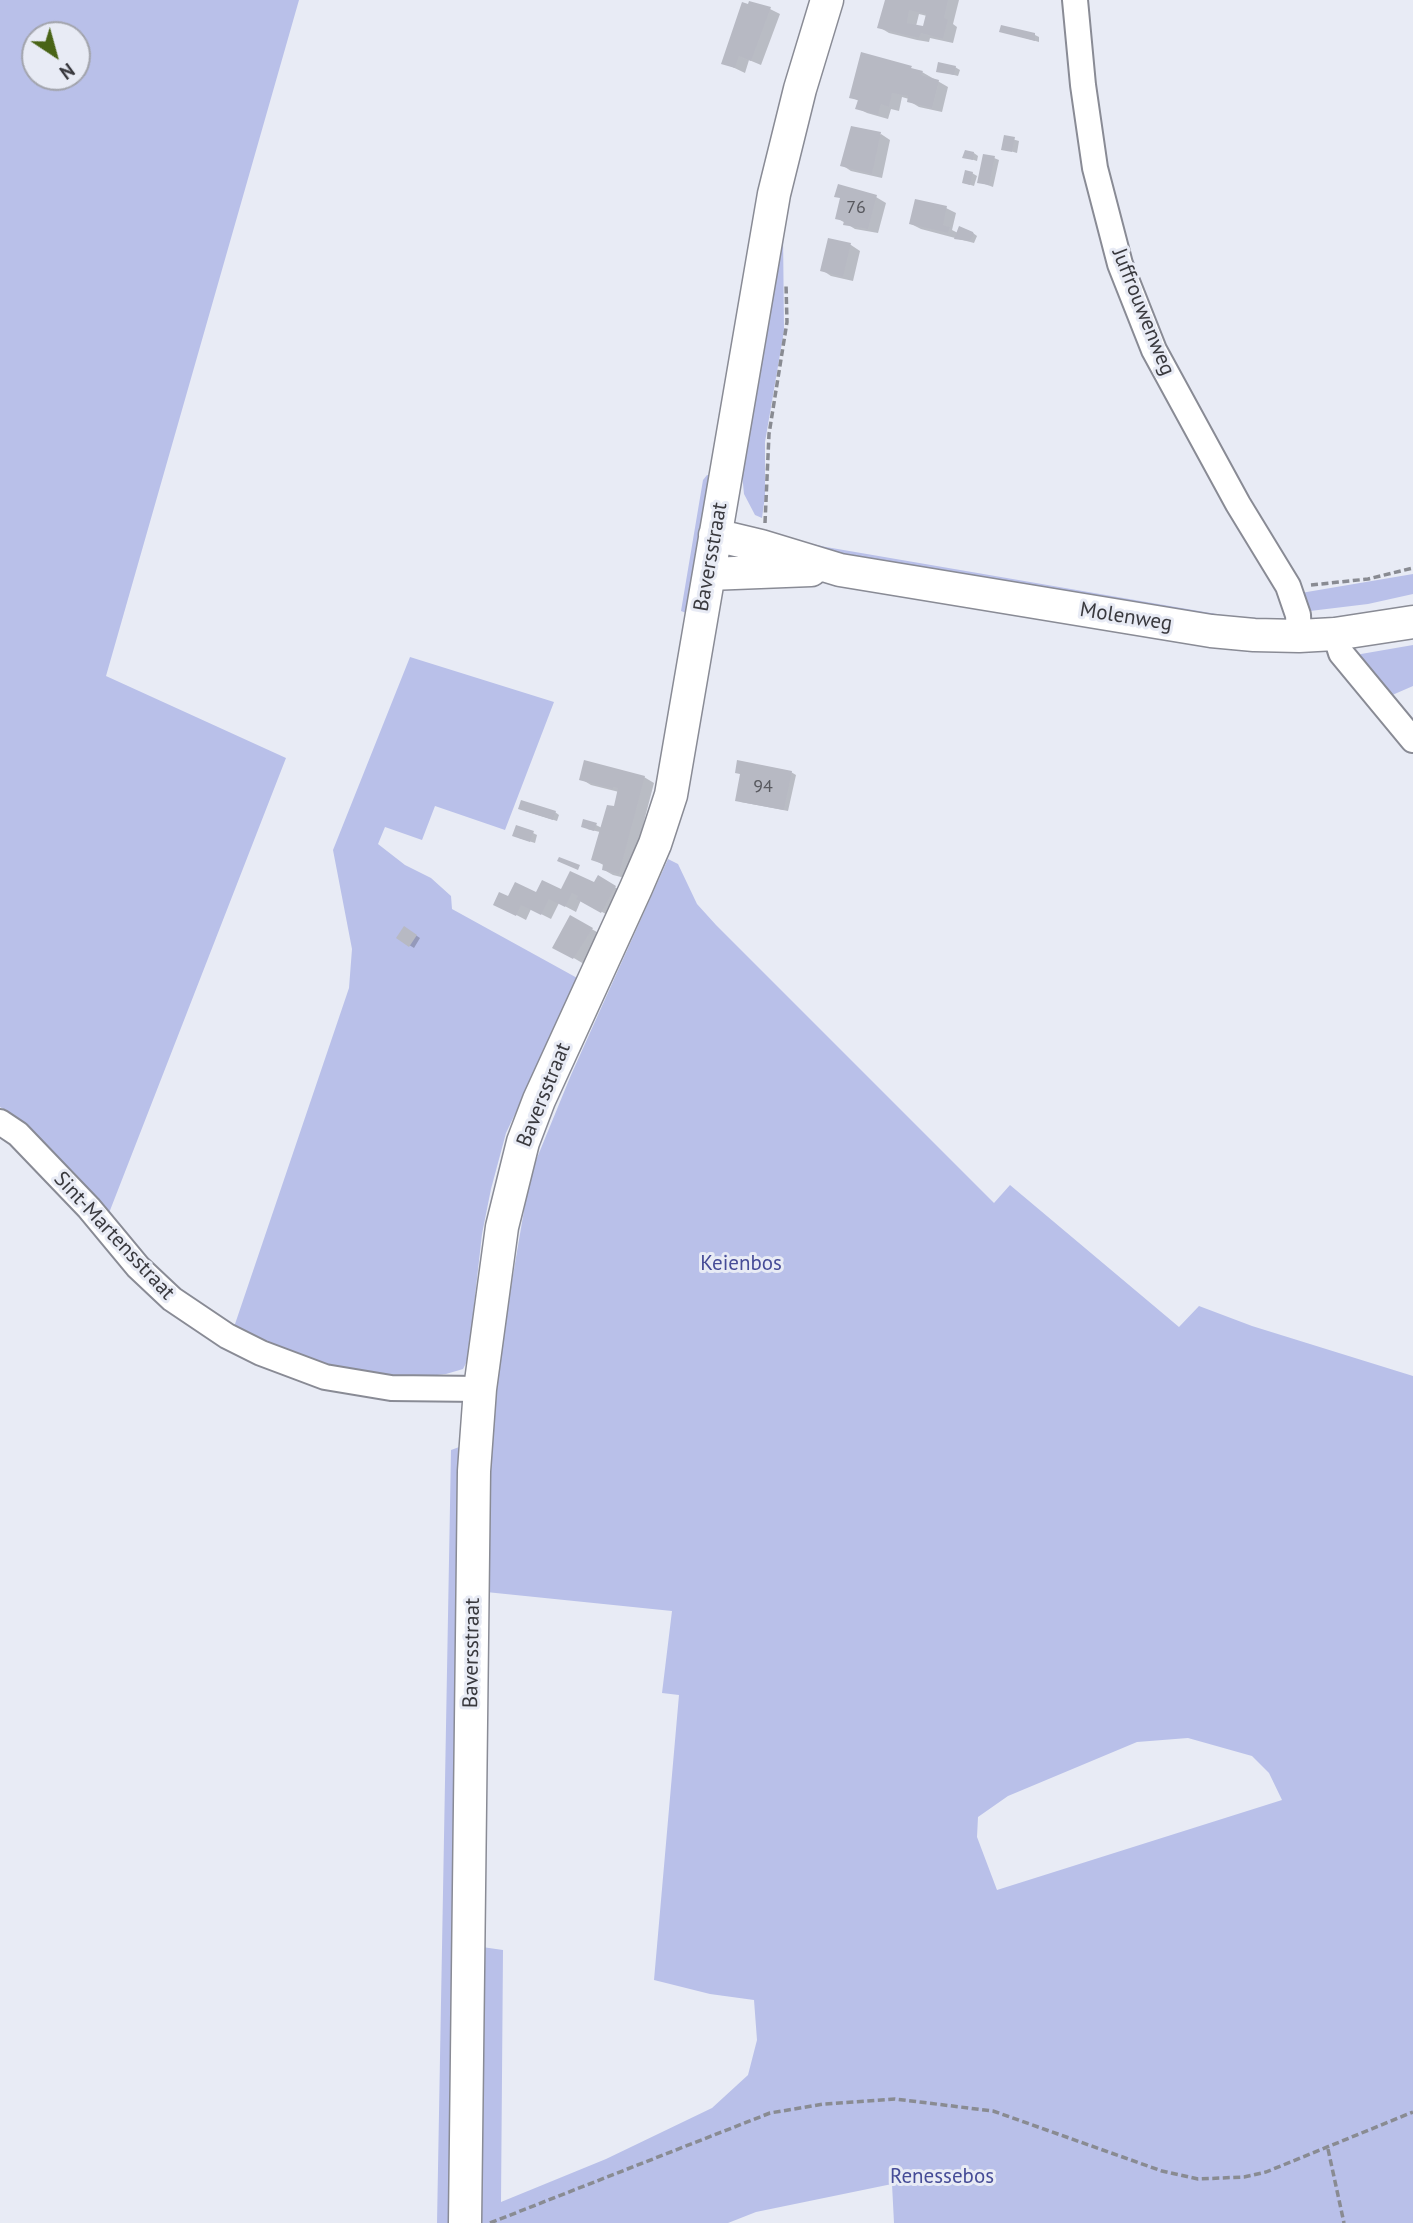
<!DOCTYPE html>
<html>
<head>
<meta charset="utf-8">
<style>
	body { margin:0 }
	#map { position:relative; width:1413px; height:2223px; overflow:hidden; background:#e8ebf5; font-family:"PT Sans",sans-serif }
	canvas { display:block }
	.north { position:absolute; left:21px; top:21px; width:70px; height:70px; box-sizing:border-box; background:#e8ebf5; border:2px solid #a2a4ac; border-radius:50%; rotate:144deg; font-size:19px; font-weight:700; line-height:28px; text-align:center; color:#39393e }
	.north::after { content:''; display:block; margin:auto; width:24px; height:32px; background:#496416; clip-path:polygon(50% 0,100% 100%,50% 72%,0 100%) }
</style>
</head>
<body>
<div id="map">
<canvas width="1413" height="2223"></canvas>
<div class="north">N</div>
</div>
<script>
const context = document.querySelector('canvas').getContext('2d');
context.lineJoin = 'round';
function fillPath(path, color) { context.fillStyle = color; context.fill(path, 'evenodd'); }
const poly = rows => new Path2D(rows.map(r => 'M' + r).join(''));
function strokePath(path, color, width, dash) { context.strokeStyle = color; context.lineWidth = width; context.lineCap = dash ? 'butt' : 'round'; context.setLineDash(dash || []); context.stroke(path); }
function drawText(font, color, halo, rows, align = 'center') {
  context.font = font + ' "PT Sans",sans-serif'; context.lineWidth = 6; context.setLineDash([]); context.textBaseline = 'middle'; context.strokeStyle = halo; context.fillStyle = color; for (const [text, x, y, turn = 0] of rows) {
    context.save(); context.translate(x, y); context.rotate((+turn || 0) * Math.PI / 180); context.textAlign = isNaN(turn) ? turn : align; if (halo) context.strokeText(text, 0, 0); context.fillText(text, 0, 0); context.restore();
  }
}
const green = poly([
	[0,0,299,0,106,676,286,758,109,1213,11,1114,0,1107],
	[35,35,77,35,77,77,35,77],
	[783,231,784,331,765,442,765,496,762,518,755,515,744,494,742,473,735,473],
	[707,475,714,475,691,615,681,611,703,480],
	[795,540,826,547,1234,617,1286,619,1285,625,1261,625,846,558],
	[1413,574,1413,594,1368,604,1310,611,1301,593],
	[1413,645,1413,686,1390,696,1357,657,1361,654],
	[410,657,554,702,505,830,435,806,422,840,385,827,378,844,405,865,431,878,451,896,452,909,579,979,506,1133,491,1189,482,1234,468,1359,463,1369,446,1374,420,1377,385,1376,347,1369,304,1358,234,1327,349,988,352,949,333,850],
	[668,859,678,864,697,904,716,925,994,1203,1010,1185,1179,1327,1199,1306,1252,1326,1413,1376,1413,2223,894,2223,892,2184,756,2212,728,2223,478,2223,482,1947,503,1950,501,2202,606,2159,712,2108,748,2075,757,2040,754,2000,710,1994,654,1980,679,1695,662,1693,672,1611,486,1592,492,1399,530,1175,571,1075],
	[1188,1738,1252,1756,1269,1773,1282,1800,997,1890,977,1837,978,1817,1008,1796,1137,1742],
	[462,1446,451,2223,437,2223,451,1450]
]);
const shadow = poly([
	[886,0,959,0,953,24,957,27,953,43,930,38,929,42,917,40,889,33,879,27],
	[919,14,927,16,924,28,916,26],
	[770,9,780,14,761,65,749,60,745,73,724,63],
	[1001,31,1035,35,1039,37,1039,42],
	[955,67,960,70,958,76,938,71],
	[922,72,948,87,942,112,919,107,909,101,909,99,902,97,899,111,891,109,888,119,867,113,857,108,859,101,851,97],
	[881,134,890,140,882,178,851,171,842,165],
	[1005,137,1019,141,1017,153,1003,149],
	[974,153,978,156,977,161,964,157],
	[994,158,999,160,993,187,979,182],
	[972,173,977,176,974,186,964,183],
	[876,197,886,203,878,233,855,229,837,218],
	[946,208,956,213,952,230,958,233,973,233,977,236,974,243,921,229,911,224],
	[829,240,851,245,860,251,853,281,831,276,822,270],
	[737,772,791,772,796,775,788,811,741,802,742,775],
	[644,777,654,783,629,879,613,875,604,870,605,866,593,859,600,832,587,829,596,825,602,828,615,808,619,792,591,785,581,779],
	[525,811,555,812,559,815,557,821],
	[533,833,537,835,535,843,519,838],
	[599,878,625,893,611,917,581,900,576,912,559,903,551,919,531,909,526,920,505,909,509,899,595,885],
	[571,917,602,935,584,964,555,947],
	[405,928,420,938,414,948,398,938]
]);
const building = poly([
	[885,0,948,0,944,18,948,20,943,39,921,33,919,38,906,35,877,28],
	[909,10,926,14,923,26,907,23],
	[749,1,771,7,751,61,739,56,735,68,721,64,742,2,748,4],
	[1001,25,1035,33,1035,41,999,32],
	[861,52,912,66,911,68,923,71,921,75,939,80,932,108,907,102,908,96,892,93,889,107,881,104,878,115,855,109,858,100,849,98],
	[938,62,956,66,954,75,936,72],
	[851,126,881,132,872,174,840,166],
	[1004,135,1015,137,1012,152,1001,150],
	[965,150,974,152,973,160,962,158],
	[983,154,995,156,989,185,977,183],
	[965,170,973,172,970,185,962,183],
	[838,184,877,195,868,229,843,225,844,221,835,219,840,198,834,197],
	[915,199,947,206,943,225,950,227,948,233,909,224],
	[959,226,973,232,974,235,969,241,954,239],
	[828,238,851,243,843,277,820,271],
	[584,760,645,776,619,874,602,870,603,864,591,860,607,805,614,806,618,788,613,787,613,789,579,780],
	[737,760,792,771,784,810,735,801,740,774,735,773],
	[521,800,556,811,553,820,518,809],
	[583,819,597,823,594,831,581,827],
	[516,825,534,831,530,842,512,836],
	[559,857,580,865,578,870,557,861],
	[570,871,594,882,598,875,616,886,601,913,576,899,578,896,572,893,565,907,549,899,541,915,521,905,516,916,493,905,499,892,508,896,515,882,536,892,542,880,561,889],
	[570,915,593,928,573,959,552,948],
	[404,926,417,935,409,947,396,938]
]);
const path = poly([
	[765,523,769,434,787,322,786,284],
	[1311,585,1368,579,1413,568],
	[1328,2149,1344,2223],
	[490,2223,770,2113,824,2104,895,2099,993,2111,1162,2171,1198,2179,1244,2177,1266,2172,1413,2112]
]);
const minor = poly([
	[1075,0,1083,85,1095,168,1120,264,1154,350,1238,504,1288,586,1298,615,1299,636],
	[1335,634,1341,653,1413,740],
	[0,1122,18,1134,89,1208,138,1267,172,1299,227,1336,261,1353,325,1377,391,1388,480,1389]
]);
const major = poly([
	[715,535,761,546,840,570,1211,631,1254,635,1299,636,1335,634,1413,622],
	[709,574,811,570],
	[465,2223,474,1471,480,1389,502,1227,523,1142,539,1100,636,888,655,844,671,795,774,194,800,89,827,0]
]);
const numberNames = [
	["76",856,208],
	["94",763,787]
];
const streetNames = [
	["Juffrouwenweg",1143,312,68],
	["Baversstraat",711,557,-80],
	["Molenweg",1126,617,9],
	["Baversstraat",544,1095,-68],
	["Sint-Martensstraat",114,1236,47],
	["Baversstraat",472,1653,-89]
];
const parkNames = [
	["Keienbos",741,1264],
	["Renessebos",942,2177]
];
fillPath(green, '#b9c0e9');
fillPath(shadow, '#0003');
fillPath(building, '#b7b9c3');
strokePath(minor, '#898b95', 28);
strokePath(major, '#898b95', 35);
strokePath(path, '#898b92', 3.5, [7, 3.5]);
strokePath(minor, '#fff', 24);
strokePath(major, '#fff', 32);
drawText('18px', '#58595f', null, numberNames);
drawText('21px', '#39393e', '#e8ebf5', streetNames);
drawText('21px', '#464c97', '#e8ebf5', parkNames);
</script>
</body>
</html>
